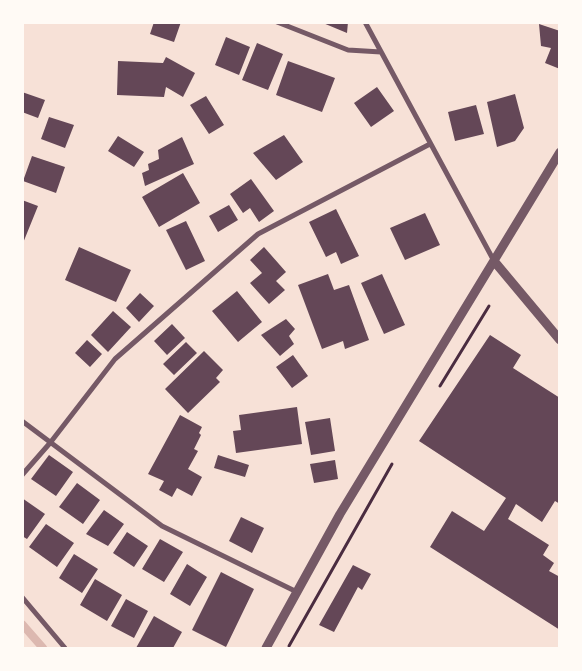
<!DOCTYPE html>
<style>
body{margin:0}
#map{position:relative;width:582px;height:671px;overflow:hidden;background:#f7e1d7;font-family:"Golos Text",sans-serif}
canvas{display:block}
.frame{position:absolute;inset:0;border:24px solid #fffaf5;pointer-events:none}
</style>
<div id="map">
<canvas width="582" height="671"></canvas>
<div class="frame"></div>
</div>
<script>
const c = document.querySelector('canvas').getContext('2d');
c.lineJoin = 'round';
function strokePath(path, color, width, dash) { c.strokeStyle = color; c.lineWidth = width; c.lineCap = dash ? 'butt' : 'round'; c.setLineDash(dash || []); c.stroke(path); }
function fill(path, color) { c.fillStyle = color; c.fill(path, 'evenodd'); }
strokePath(new Path2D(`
 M22,624L43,648`), '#dcb8b0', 8);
fill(new Path2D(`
 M154,22H181L174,42L150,34Z
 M323,22H348L347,33L323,23Z
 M539,24L560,31V69L545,63L551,48L541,46Z
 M226,37L250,47L239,75L215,65Z
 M257,43L283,54L268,90L242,80Z
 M166,57L195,73L183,97L166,87L164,97L117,95L118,61L163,63Z
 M288,61L335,78L322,112L276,95Z
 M377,87L394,111L371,127L354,103Z
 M22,92L45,100L38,118L22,112Z
 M515,94L524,128L515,141L497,147L487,102Z
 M206,96L224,125L209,134L190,105Z
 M476,105L484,134L455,141L448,112Z
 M49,117L74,125L65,148L41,139Z
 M284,135L303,162L276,180L253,153Z
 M118,136L144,152L134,167L108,151Z
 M182,137L194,164L145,186L142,173L149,170L148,164L159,159L158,150Z
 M32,156L65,167L56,193L23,181Z
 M183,173L200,203L159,227L142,197Z
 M251,179L274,211L259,222L250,208L243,213L230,194Z
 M22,200L38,206L23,243H22Z
 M229,205L238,220L218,232L209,216Z
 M336,209L359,256L341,264L336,252L326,257L309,222Z
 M425,213L440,245L405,260L390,228Z
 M186,221L205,261L186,270L166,230Z
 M79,247L131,270L116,302L65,280Z
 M264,247L286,272L276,281L285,290L269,304L250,283L262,273L250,260Z
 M328,274L334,290L349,285L369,340L345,349L343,341L322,349L298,285Z
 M382,274L405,325L384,334L361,283Z
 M237,291L262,322L238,342L212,311Z
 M140,293L154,306L139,322L126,308Z
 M113,311L131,327L108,352L91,335Z
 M286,319L295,329L289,336L294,344L280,356L261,335Z
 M172,324L185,338L167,355L154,341Z
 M490,335L521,355L513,368L560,398V504L555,501L542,522L516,504L508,519L549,545L543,555L554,563L549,571L560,577V630L430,547L452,511L484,531L506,498L419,441Z
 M87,340L102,354L90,367L75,353Z
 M186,342L197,353L174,375L163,364Z
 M204,351L223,370L216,378L220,382L188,413L165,389Z
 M293,355L308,376L292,388L276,367Z
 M297,407L302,444L236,453L233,431L241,430L239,415Z
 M180,415L202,427L199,433L201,435L194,449L198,451L188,469L202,477L192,496L177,488L172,497L159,490L164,481L148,474Z
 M330,418L335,451L311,455L305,422Z
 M49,455L73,472L56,496L31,479Z
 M218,455L249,465L245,477L214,468Z
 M335,460L338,479L314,483L310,464Z
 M77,483L100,500L83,524L59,507Z
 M22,498L45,514L27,539L22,536Z
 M104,510L124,524L108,546L86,534Z
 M241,517L264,528L252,553L229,541Z
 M46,524L74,543L57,567L29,547Z
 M127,532L148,546L134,567L113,553Z
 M160,539L183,552L164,582L142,569Z
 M74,554L98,569L82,593L59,578Z
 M187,564L207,577L190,606L170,594Z
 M353,565L371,574L362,590L358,587L334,632L319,625Z
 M221,572L254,589L226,647L192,630Z
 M95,579L122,595L107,621L80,605Z
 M126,599L148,611L134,638L111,626Z
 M154,616L182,632L173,648H136Z`), '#644757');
strokePath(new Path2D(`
 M440,386L489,306
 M289,646L392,464`), '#4a2c40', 3);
strokePath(new Path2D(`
 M277,22L348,50L381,52
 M365,22L494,261
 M22,421L162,526L297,592
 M22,475L50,443L115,359L258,234L430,144
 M22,597L65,648`), '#755966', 5);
strokePath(new Path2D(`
 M494,261L560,340
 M266,648L340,514L560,152`), '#755966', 9);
</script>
